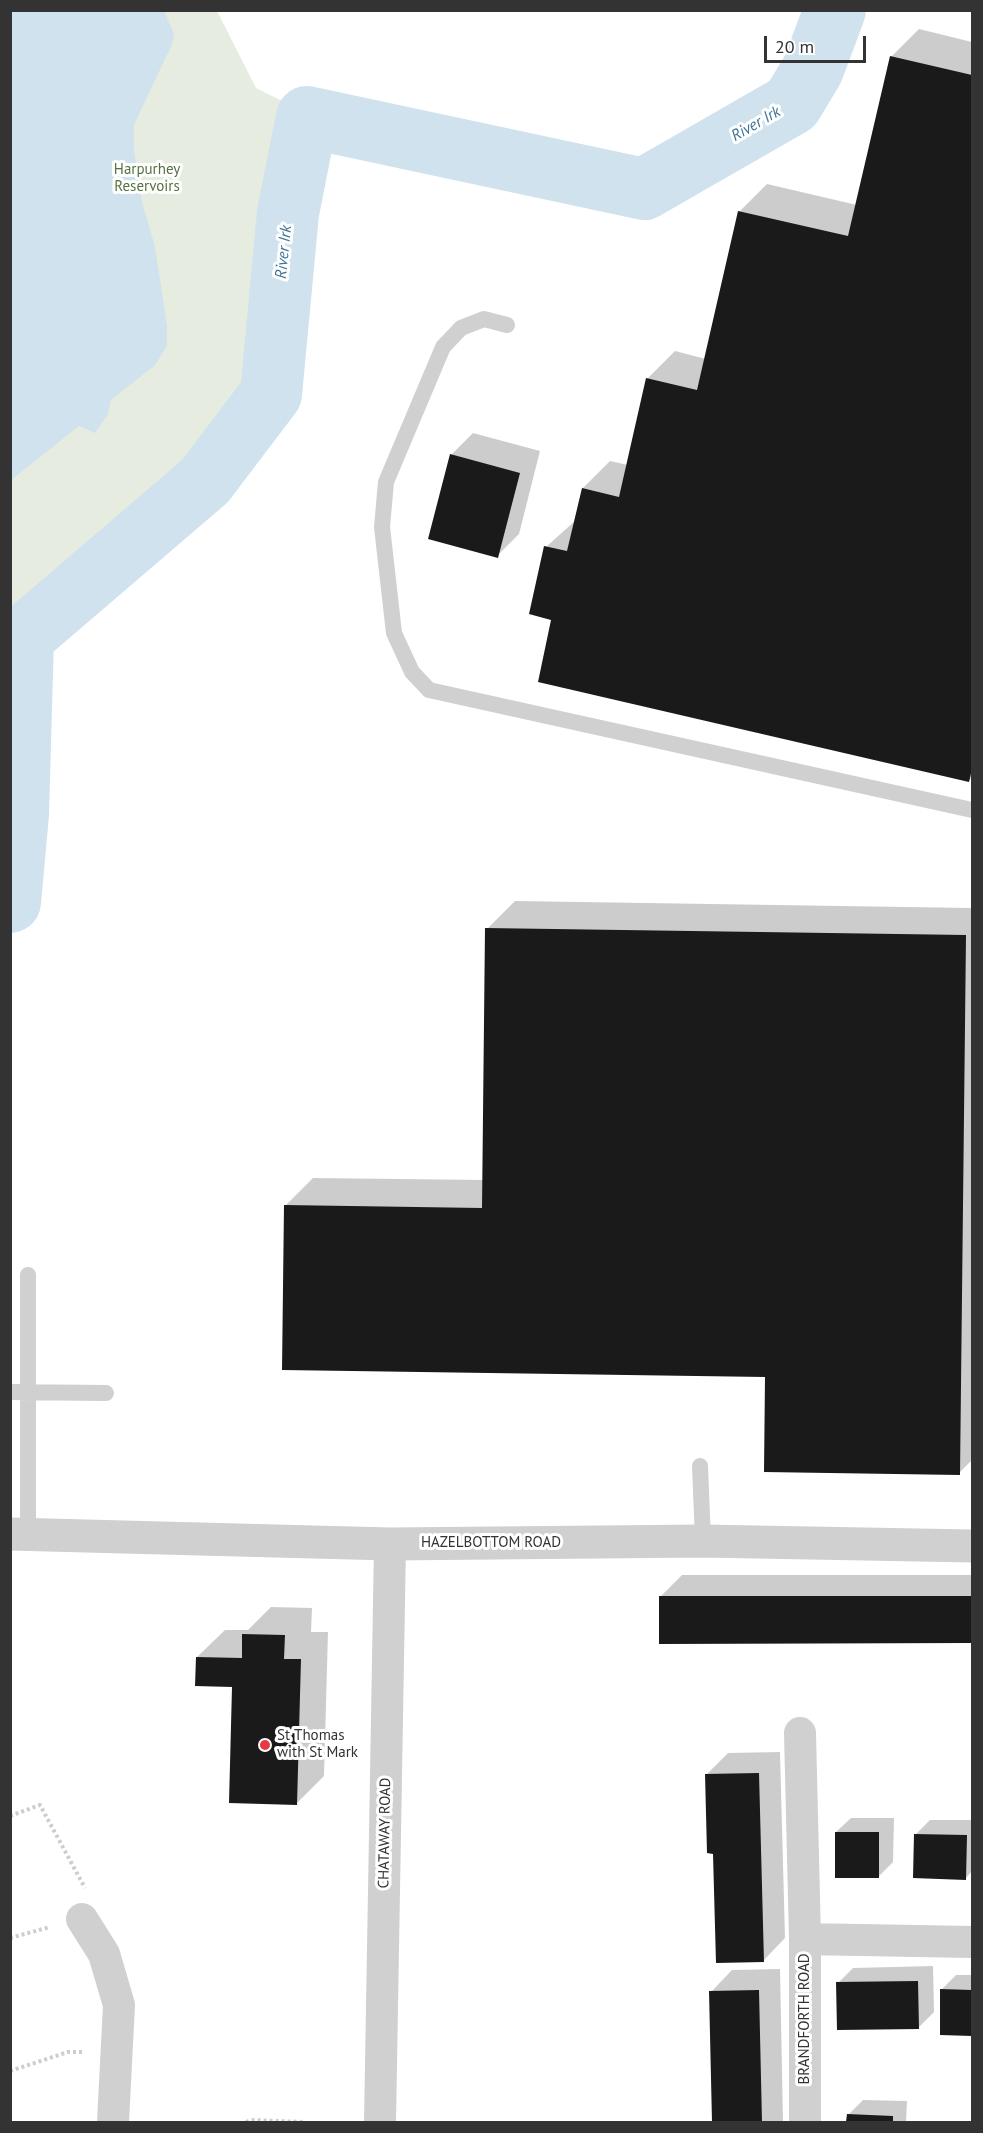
<!DOCTYPE html>
<style>
body{margin:0}
#map{position:relative;width:983px;height:2133px;overflow:hidden;background:#fff;font-family:"PT Sans",sans-serif}
canvas{display:block}
.frame{position:absolute;inset:0;border:12px solid #333;pointer-events:none}
.scale{position:absolute;left:764px;top:36px;width:102px;height:27px;box-sizing:border-box;border:3px solid #333;border-top:0;padding-left:8px;font-size:18px;line-height:21px;white-space:nowrap;color:#333;-webkit-text-stroke:4px #fff;paint-order:stroke}
</style>
<div id="map">
<canvas width="983" height="2133"></canvas>
<div class="frame"></div>
<div class="scale">20 m</div>
</div>
<script>
const c = document.querySelector('canvas').getContext('2d');
c.lineJoin = 'round';
function fill(path, color) { c.fillStyle = color; c.fill(path, 'evenodd'); }
function strokePath(path, color, width, dash) { c.strokeStyle = color; c.lineWidth = width; c.lineCap = dash ? 'butt' : 'round'; c.setLineDash(dash || []); c.stroke(path); }
function label(font, color, halo, rows, align = 'center') {
  c.font = font + ' "PT Sans",sans-serif'; c.lineWidth = 6; c.setLineDash([]); c.textBaseline = 'middle'; c.strokeStyle = halo; c.fillStyle = color; for (const [text, x, y, turn = 0] of rows) {
    c.save(); c.translate(x, y); c.rotate((+turn || 0) * Math.PI / 180); c.textAlign = isNaN(turn) ? turn : align; if (halo) c.strokeText(text, 0, 0); c.fillText(text, 0, 0); c.restore();
  }
}
fill(new Path2D(`
 M11,11H217L256,88L294,107L257,387L200,464L13,630L11,664Z`), '#e6ecdf');
fill(new Path2D(`
 M11,10L164,11L174,34L172,44L134,125V150L142,202L155,247L167,326V346L155,365L111,400L108,414L95,433L79,426L11,480Z`), '#cfe2ee');
fill(new Path2D(`
 M919,29L972,42V777L969,781L553,619L546,547L576,520L583,488L610,461L628,465L647,379L675,351L706,359L740,211L767,184L857,205L891,57Z
 M473,433L540,451L519,534L497,556L451,455Z
 M515,901L972,908V1460L959,1473L767,1376L286,1205L313,1178L484,1180L487,929Z
 M682,1575H972V1642H661V1596Z
 M271,1607L312,1608L311,1632H328L324,1776L297,1803L234,1686L197,1657L225,1630H248Z
 M780,1752L785,1938L764,1960L714,1853L706,1775L728,1753Z
 M851,1818H894L893,1862L879,1876L836,1832Z
 M930,1820H972V1871L966,1878L916,1834Z
 M933,1966L934,2012L919,2027L838,1983L853,1968Z
 M780,1969L783,2122H714L711,1992L732,1970Z
 M956,1975H972V2034H941V1990Z
 M863,2100L907,2101L906,2122H848V2115Z`), '#0003');
strokePath(new Path2D(`
 M10,902L18,814L23,637L205,481L271,394L288,213L307,117L644,189L792,104L813,69L835,10`), '#cfe2ee', 62);
fill(new Path2D(`
 M890,56L972,75V769L969,782L538,682L551,620L529,614L544,546L567,551L582,488L619,497L646,378L697,390L738,211L848,236Z
 M450,454L520,473L498,558L428,539Z
 M485,928L966,935L960,1475L764,1472L765,1377L282,1370L284,1205L482,1208Z
 M659,1596H972V1643L659,1644Z
 M242,1634L285,1635L284,1659H301L297,1805L229,1803L232,1687L195,1686L196,1657L242,1658Z
 M759,1773L764,1962L716,1963L713,1854L707,1853L705,1774Z
 M835,1832H879V1878H835Z
 M914,1834L967,1835L966,1880L913,1878Z
 M918,1981L919,2029L837,2030L836,1982Z
 M940,1989L972,1990V2036L940,2035Z
 M759,1990L762,2122H712L709,1991Z
 M847,2114L893,2116V2122H846Z`), '#1a1a1a');
strokePath(new Path2D(`
 M10,1816L40,1805L85,1888
 M10,1938L50,1927
 M10,2071L68,2052H85
 M246,2122L251,2120L304,2122`), '#cdcdcd', 4, [3, 3]);
strokePath(new Path2D(`
 M507,325L484,319L461,328L443,347L386,482L382,527L394,633L412,672L429,690L972,810
 M28,1275V1535
 M10,1392L106,1393
 M700,1466L703,1541`), '#d0d0d0', 16);
strokePath(new Path2D(`
 M800,1733L805,1939
 M82,1919L104,1954L119,2005L113,2122
 M380,2122L390,1544
 M805,2122V1939L972,1942`), '#d0d0d0', 32);
strokePath(new Path2D(`
 M10,1534L390,1544L703,1541L972,1546`), '#d0d0d0', 33);
for (const [x, y, r, color] of [
 [265,1745,6,"#e63946"]
]) { const dot = new Path2D(); dot.arc(x, y, r, 0, 2 * Math.PI); c.fillStyle = color; c.fill(dot); strokePath(dot, '#fff', 2); }
label('15px', '#56703f', '#fff', [
 ["Harpurhey",147,170],
 ["Reservoirs",147,187]
]);
label('15px', '#333', '#fff', [
 ["HAZELBOTTOM ROAD",491,1543],
 ["CHATAWAY ROAD",385,1833,-89],
 ["BRANDFORTH ROAD",805,2019,-90]
]);
label('15px', '#333', '#fff', [
 ["St Thomas",277,1736],
 ["with St Mark",277,1753]
], 'left');
label('italic 16px', '#3f7597', '#fff', [
 ["River Irk",756,124,-30],
 ["River Irk",284,252,-84]
]);
</script>
